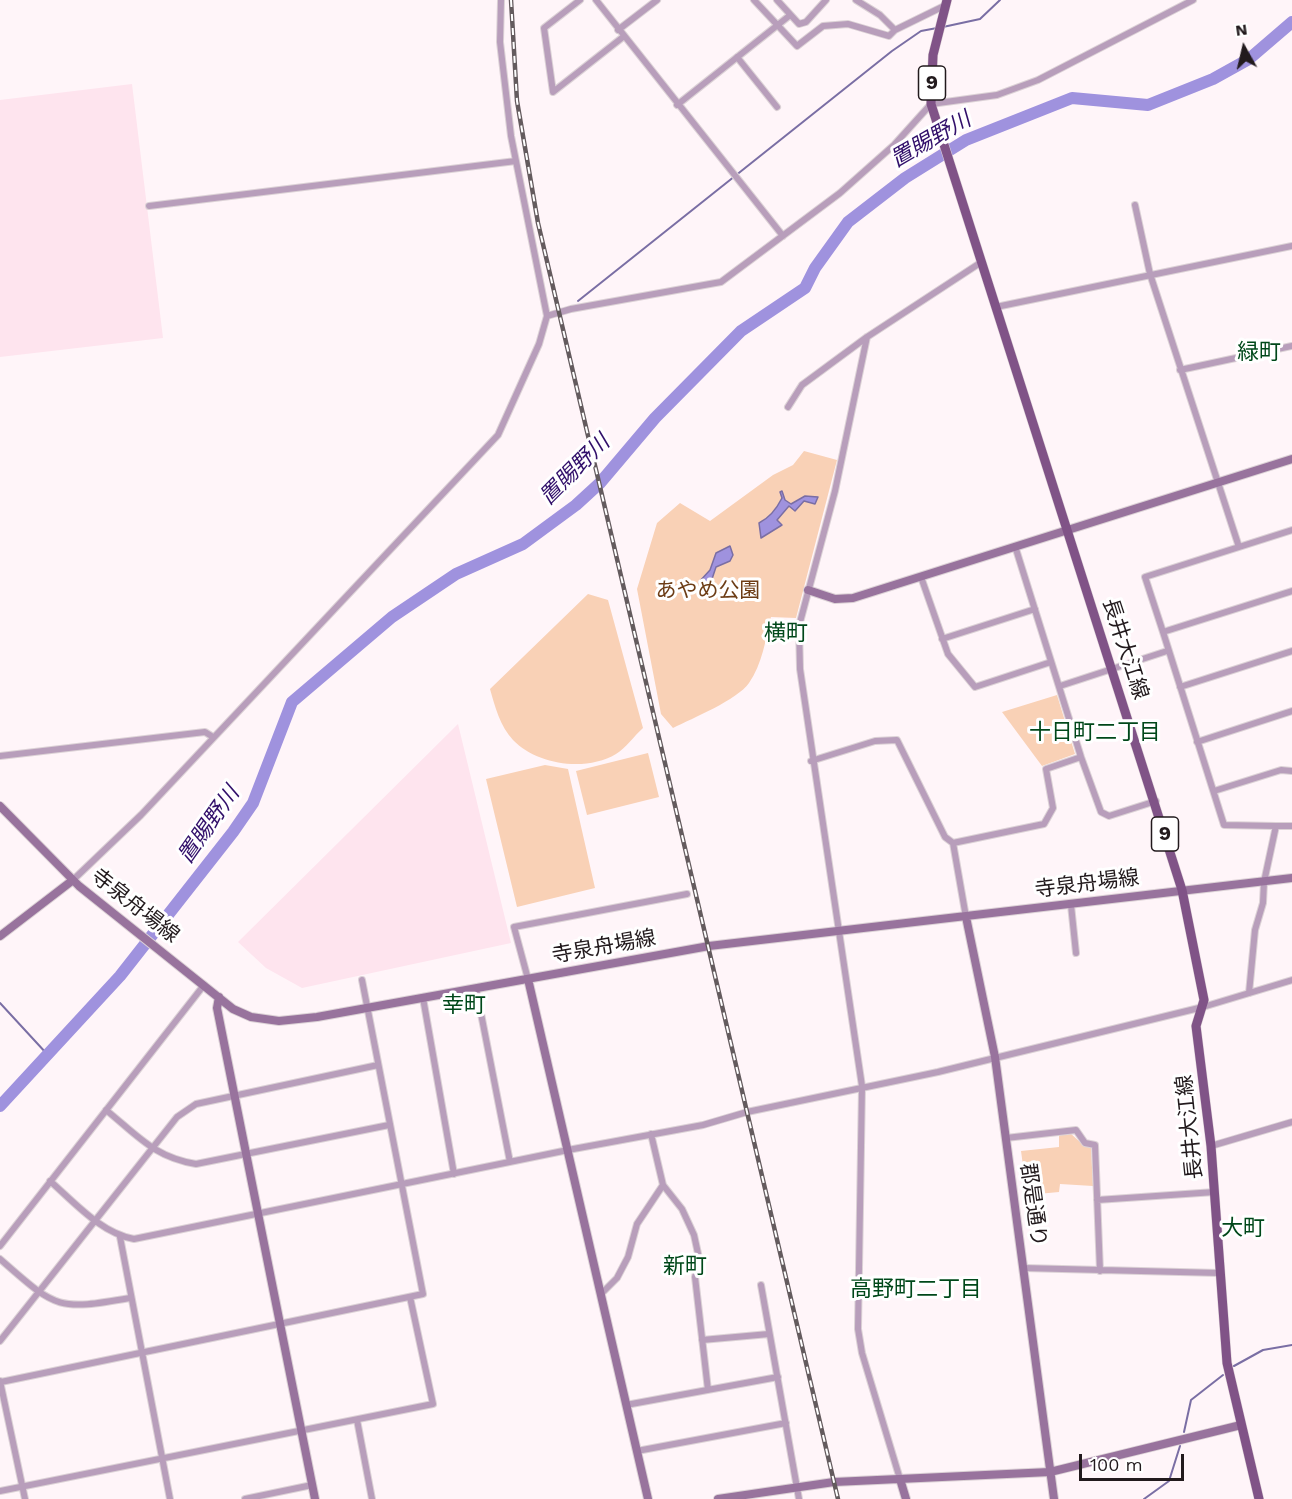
<!DOCTYPE html>
<meta charset="utf-8">
<style>
body{margin:0}
#map{position:relative;width:1292px;height:1499px;overflow:hidden;background:#fff5f9;font-family:"Work Sans",sans-serif}
canvas{display:block}
.north{position:absolute;left:1214px;top:18px;width:60px;height:60px;-webkit-text-stroke:4px #fff;paint-order:stroke;rotate:352deg;font-size:16px;font-weight:700;line-height:24px;text-align:center;color:#221a1d}
.north::after{content:'';display:block;margin:auto;width:21px;height:27px;background:#221a1d;clip-path:polygon(50% 0,100% 100%,50% 72%,0 100%)}
.scale{position:absolute;left:1079px;top:1454px;width:105px;height:27px;box-sizing:border-box;border:3px solid #221a1d;border-top:0;padding-left:8px;font-size:18px;line-height:21px;white-space:nowrap;color:#221a1d;-webkit-text-stroke:4px #fff;paint-order:stroke}
</style>
<div id="map">
<canvas width="1292" height="1499"></canvas>
<div class="north">N</div>
<div class="scale">100 m</div>
</div>
<script>
const c = document.querySelector('canvas').getContext('2d');
c.lineJoin = 'round';
function fill(path, color) { c.fillStyle = color; c.fill(path, 'evenodd'); }
function strokePath(path, color, width, dash) { c.strokeStyle = color; c.lineWidth = width; c.lineCap = dash ? 'butt' : 'round'; c.setLineDash(dash || []); c.stroke(path); }
function label(font, color, halo, rows, align = 'center') {
  c.font = font + ' "Work Sans","Noto Sans JP",sans-serif'; c.lineWidth = 6; c.setLineDash([]); c.textBaseline = 'middle'; c.strokeStyle = halo; c.fillStyle = color; for (const [text, x, y, turn = 0] of rows) {
    c.save(); c.translate(x, y); c.rotate((+turn || 0) * Math.PI / 180); c.textAlign = isNaN(turn) ? turn : align; if (halo) c.strokeText(text, 0, 0); c.fillText(text, 0, 0); c.restore();
  }
}
fill(new Path2D(`
 M132,84L163,338L0,357V100Z
 M458,724L511,943L302,988L266,968L238,942Z`), '#fee4ee');
fill(new Path2D(`
 M804,451L837,460L796,618L771,617C766,638 762,665 749,683C737,700 693,718 673,728L661,714L637,589L657,523L680,503L710,521L773,475L793,465Z
 M588,594L608,600L643,728C634,736 626,748 616,754C586,772 537,765 513,740C500,726 495,707 490,689Z
 M1057,695L1075,754L1042,766L1002,712Z
 M648,753L659,797L587,815L576,771Z
 M545,765L568,769L595,888L517,907L486,779Z
 M1070,1133L1080,1142L1091,1148L1093,1186L1060,1184L1059,1192L1027,1195L1021,1151L1059,1147V1135Z`), '#f9d1b6');
const water = new Path2D(`
 M782,491L785,500L791,504L805,496L818,497L815,504L804,501L795,511L789,506L777,520L782,525L761,538L759,523C769,518 777,508 782,498L780,492Z
 M730,546L733,555L730,561L716,567L708,591H702L699,582L710,570L716,553Z`);
fill(water, '#9f92de');
strokePath(water, '#7a6ea4', 1.5);
strokePath(new Path2D(`
 M943,27L980,19L1000,0
 M578,301L892,51L921,31L937,28
 M0,1003L47,1054
 M1234,1366L1263,1350L1292,1345
 M1184,1432L1191,1400L1223,1375
 M1144,1499L1169,1481L1180,1446`), '#7a6ea4', 2);
strokePath(new Path2D(`
 M0,1106L120,976L233,832L253,803L292,702L392,617L456,574L523,544L576,505L600,483L655,418L741,331L805,288L815,268L848,222L905,178L966,140L1072,98L1148,105L1213,79L1249,59L1292,22`), '#9f92de', 12);
const street = new Path2D(`
 M580,0L544,28L553,92L623,37
 M596,0L783,236
 M754,0L797,46L823,26L848,24L889,36L895,30
 M777,0L799,24L806,22L826,0
 M856,0L880,15L895,30L946,5
 M618,30L657,0
 M737,57L777,107
 M677,105L789,16
 M1135,205L1150,274L1239,547
 M149,206L516,161
 M996,307L1292,246
 M547,316L571,309L721,282L840,193L894,145L931,104L997,95L1038,80L1193,0
 M867,337L835,491L799,626L800,669L862,1086L858,1329L862,1353L900,1479
 M1180,370L1292,346
 M788,407L802,385L867,337L980,263
 M1015,546L1081,757L1101,812L1109,816L1156,801
 M921,577L948,654L975,687L1051,662
 M1163,632L1145,577L1292,530
 M942,639L1035,609
 M1060,686L1167,651
 M1180,687L1292,651
 M1197,742L1292,711
 M0,756L205,732L213,737
 M811,761L875,741L897,740L945,837L953,843L1044,824L1053,808L1046,769L1081,757
 M1214,791L1281,770L1292,771
 M1276,826L1224,825L1163,632L1292,591
 M953,843L966,917
 M73,880L141,815L498,435L539,344L547,316L511,136L500,42L501,0
 M1071,905L1076,953
 M528,979L514,927L687,894
 M476,988L510,1162
 M1249,993L1255,930L1263,903L1264,882L1276,826H1292
 M423,998L454,1174
 M106,1110C138,1136 154,1157 196,1164L389,1125
 M651,1134L663,1185L682,1209L694,1235L699,1258L695,1277L708,1390
 M1006,1138L1076,1130L1085,1143L1095,1145L1100,1271
 M1211,1146L1292,1122
 M50,1181C75,1203 101,1233 134,1239L568,1150L703,1125L747,1112L938,1072L1203,1007L1292,980
 M1097,1200L1215,1192
 M120,1237L170,1499
 M0,1246L204,985
 M0,1259C56,1308 56,1311 130,1298
 M1023,1268L1219,1273
 M761,1285L799,1499
 M601,1294L617,1278L628,1257L637,1224L663,1185
 M702,1340L769,1334
 M0,1341L177,1117L196,1104L378,1065
 M0,1381L25,1499
 M1,1382L423,1294L362,980
 M626,1405L778,1377
 M357,1420L372,1499
 M637,1451L786,1423
 M0,1491L433,1404L410,1297
 M245,1499L312,1485`);
const secondary = new Path2D(`
 M808,590L835,599L853,598L1292,459
 M0,806L79,886L233,1009L251,1017L279,1021L317,1017L709,946L1292,878
 M966,917L995,1057L1054,1499
 M0,936L73,880
 M528,979L648,1499
 M219,997L217,1008L315,1499
 M900,1479L906,1499
 M718,1499L834,1482L1050,1472L1241,1425`);
const primary = new Path2D(`
 M947,0L933,55L931,104L1182,890L1204,1000L1196,1026L1211,1146L1227,1363L1259,1499`);
strokePath(street, '#dcd2d6', 8);
strokePath(secondary, '#dcd2d6', 10);
strokePath(primary, '#dcd2d6', 10);
strokePath(street, '#b89ebb', 6);
strokePath(secondary, '#98739d', 8);
strokePath(primary, '#805387', 9);
const rail = new Path2D(`
 M511,0L517,101L538,223L838,1499`);
strokePath(rail, '#645b5e', 4.5);
strokePath(rail, '#fff', 2, [7]);
for (const [x, y, w] of [
 [932,83,27],
 [1165,834,27]
]) { const box = new Path2D(); box.roundRect(x - w / 2, y - 17, w, 34, 4.5); c.fillStyle = '#fff'; c.fill(box); strokePath(box, '#221a1d', 1.5); }
label('bold 20px', '#221a1d', null, [
 ["9",932,83],
 ["9",1165,834]
]);
label('21px', '#6d3d16', '#fff', [
 ["あやめ公園",708,591]
]);
label('21px', '#221a1d', '#fff', [
 ["長井大江線",1125,649,72],
 ["寺泉舟場線",1087,884,-7],
 ["寺泉舟場線",135,906,38],
 ["寺泉舟場線",604,947,-10],
 ["長井大江線",1190,1127,-96],
 ["郡是通り",1033,1205,82]
]);
label('italic 22px', '#310f6a', '#fff', [
 ["置賜野川",931,140,-30],
 ["置賜野川",575,470,-45],
 ["置賜野川",209,825,-55]
]);
label('22px', '#00481a', '#fff', [
 ["緑町",1259,353],
 ["横町",786,634],
 ["十日町二丁目",1095,733],
 ["幸町",464,1006],
 ["大町",1243,1229],
 ["新町",685,1267],
 ["高野町二丁目",916,1290]
]);
</script>
